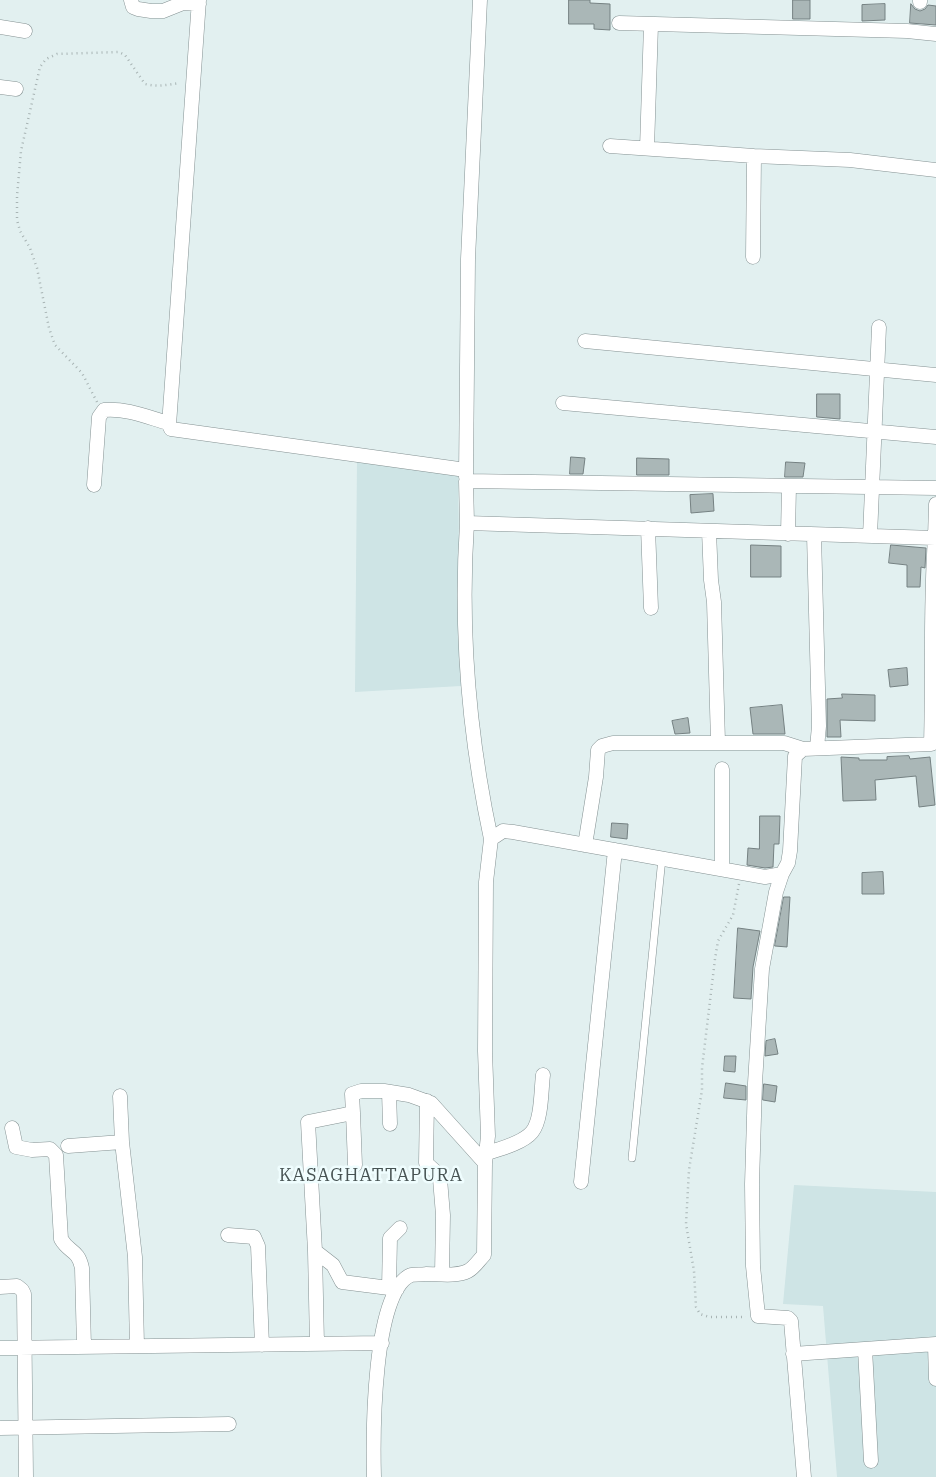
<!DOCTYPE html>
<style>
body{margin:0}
canvas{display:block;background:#e2f0f0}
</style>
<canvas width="936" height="1477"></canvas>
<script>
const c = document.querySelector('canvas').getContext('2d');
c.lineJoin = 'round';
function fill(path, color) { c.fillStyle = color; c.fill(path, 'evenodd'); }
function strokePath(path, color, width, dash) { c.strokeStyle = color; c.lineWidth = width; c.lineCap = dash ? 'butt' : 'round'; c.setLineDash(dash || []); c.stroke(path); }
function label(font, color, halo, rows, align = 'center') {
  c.font = font + ' "IBM Plex Serif",serif'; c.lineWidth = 5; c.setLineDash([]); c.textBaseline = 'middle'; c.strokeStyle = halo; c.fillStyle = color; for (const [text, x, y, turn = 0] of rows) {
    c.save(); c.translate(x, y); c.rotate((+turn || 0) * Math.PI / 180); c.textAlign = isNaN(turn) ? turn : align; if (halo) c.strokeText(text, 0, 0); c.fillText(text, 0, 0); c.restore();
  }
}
fill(new Path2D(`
 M357,458L458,475L461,686L355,692Z
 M794,1185L936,1192V1477H837L823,1306L783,1304Z`), '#cee4e5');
const building = new Path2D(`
 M569,0H590V3L610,4V30L594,29V24H569Z
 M793,0H810V19H793Z
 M885,4V20L862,21V5Z
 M911,4L915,9L920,11L925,9L928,5L936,6V25L910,23Z
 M817,394H840V419L817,417Z
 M571,457L585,458L583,474H570Z
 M637,458L669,459V475H637Z
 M786,462L805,463L803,477H785Z
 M713,494L714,511L691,513L690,495Z
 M751,545L781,546V577H751Z
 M891,545L926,548L925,568L921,567L920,587H907V565L889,563Z
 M907,668L908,685L890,687L888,670Z
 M842,694L875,695V721L840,720L841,737H827V699L842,698Z
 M782,705L785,734H753L750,708Z
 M688,718L690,733L675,734L672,721Z
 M909,756L910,759L930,757L935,805L919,807L916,776L875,780L876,800L843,801L841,757L859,758V760H887V757Z
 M760,816H780L779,844H774L773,867L765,868L747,865L748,848L759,849Z
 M612,823L628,824L627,839L611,837Z
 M883,872L884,894H862V873Z
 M784,897H790L787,947L775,946Z
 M738,928L760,931L753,967L751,999L734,998Z
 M775,1039L778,1054L765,1056L766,1041Z
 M725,1056H736L735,1072L724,1071Z
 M726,1083L746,1086V1100L724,1098Z
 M764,1084L777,1086L775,1102L763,1100Z`);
fill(building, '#aab7b7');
strokePath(building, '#758182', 1);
const lane = new Path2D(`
 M632,1158L662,858`);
const street = new Path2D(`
 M131,0L133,7L138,9L151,11H163L183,3L199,4
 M199,0L169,425L171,429L466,470
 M920,2V0
 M619,23L907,31L936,34
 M0,27L25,31
 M0,87L16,89
 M610,146L754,156L850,160L936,170
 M647,148L651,25
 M753,257L754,156
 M585,341L936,375
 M563,403L936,437
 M466,477L468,259L480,0
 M94,485L99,417L104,410C126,408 147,417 168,423
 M467,523L466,481L936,488
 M648,528L651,608
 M709,531L711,580L714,602L718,742
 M788,534L789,486
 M814,535L819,726L817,748
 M870,536L879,327
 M935,538L936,504
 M491,839C469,736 460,629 467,523L935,538C930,607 933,676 931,744
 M585,845L596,777L598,750L602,746L613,743H784L803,749
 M722,869V769
 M782,874L776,892L762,969L755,1083L752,1184L753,1266L758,1316L788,1318L791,1321L804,1477
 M389,1092L390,1124
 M120,1096L122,1142
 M427,1101L426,1163L437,1173L440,1179L443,1215L442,1274
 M353,1113L355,1165
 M12,1128L16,1147L32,1150L50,1149L56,1155L61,1239C69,1253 78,1249 82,1268L84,1347
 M68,1146L122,1142L135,1257L137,1346
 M487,1153C500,1149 523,1143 532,1132C542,1120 541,1090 543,1075
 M581,1182L615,850
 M228,1235L254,1237L258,1246L262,1345
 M315,1251L333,1265L342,1282L397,1289
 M0,1287L17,1286L22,1290L24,1294L26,1477
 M389,1288L390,1238L400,1228
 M317,1344L315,1251L308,1122L353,1113L352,1094L361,1091H384L409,1095L431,1103L485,1163
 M935,1345L936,1379
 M0,1348L382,1343
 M865,1349L871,1461
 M793,1354L936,1344
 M0,1428L229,1424
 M374,1477C373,1439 372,1291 411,1275C415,1274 421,1275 426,1274C438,1274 456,1277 468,1271C474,1268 479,1260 484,1255L485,1163L488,1136L485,1051L486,882L491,839L503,831L513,832L765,877L782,874L788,863L790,851L795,756L803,749L931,744L936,742`);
strokePath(lane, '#849192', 8);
strokePath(street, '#849192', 15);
strokePath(new Path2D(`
 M97,402L82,373L55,345L49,328L37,268L30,248L20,231L17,220V196L21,151L40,67L46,59L57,54L119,52L125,55L145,84C157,87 167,85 180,83
 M739,884L733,915L718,941L715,959L702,1068V1090L689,1170L686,1224L694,1271L696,1307L700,1314L709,1317H746`), '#a8b4b4', 2.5, [1, 4]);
strokePath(lane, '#fff', 7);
strokePath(street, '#fff', 14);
c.letterSpacing = '1px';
label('18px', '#475353', '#effdfe', [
 ["KASAGHATTAPURA",371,1176]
]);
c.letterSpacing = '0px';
</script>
